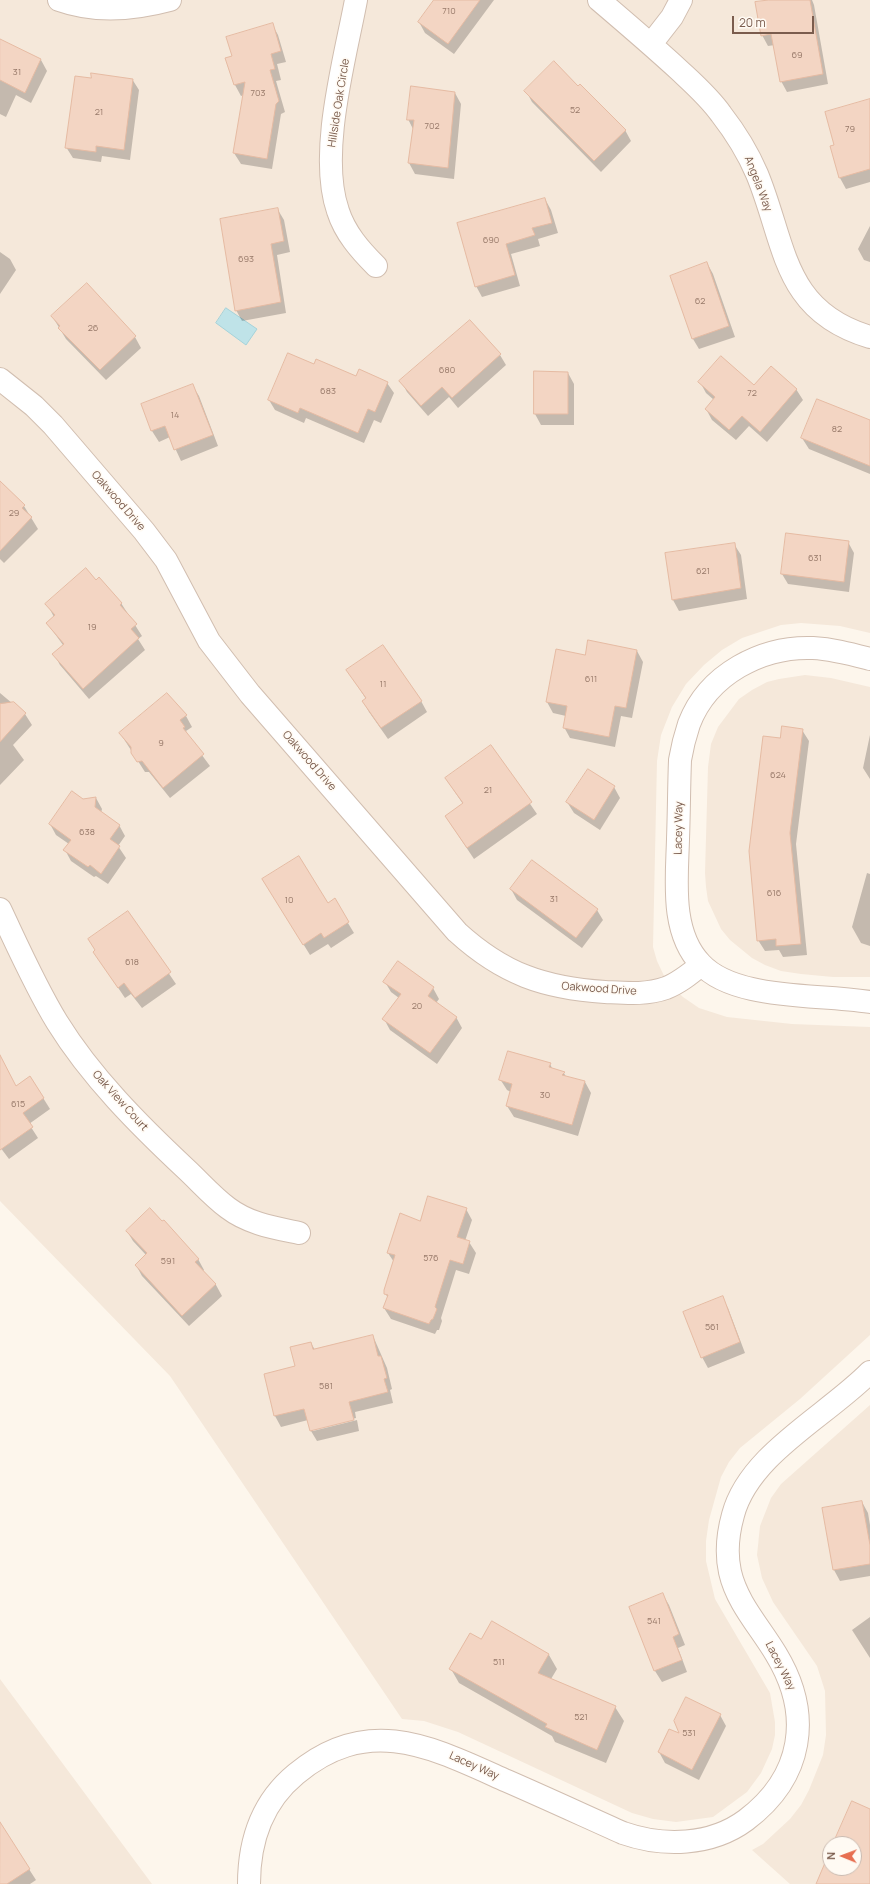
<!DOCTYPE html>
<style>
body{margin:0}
#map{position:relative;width:870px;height:1884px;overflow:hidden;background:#fdf6ec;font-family:Manrope,sans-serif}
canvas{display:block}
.north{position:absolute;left:822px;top:1836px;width:40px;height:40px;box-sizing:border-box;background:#fffaf3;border:1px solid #cabbb1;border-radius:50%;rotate:271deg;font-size:11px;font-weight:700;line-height:16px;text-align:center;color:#7a5c4d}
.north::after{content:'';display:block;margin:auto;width:14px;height:18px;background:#e76f51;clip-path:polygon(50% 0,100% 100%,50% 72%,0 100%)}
.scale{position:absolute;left:732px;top:16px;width:82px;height:18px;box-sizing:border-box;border:2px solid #7a5c4d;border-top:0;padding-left:5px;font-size:12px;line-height:14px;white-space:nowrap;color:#7a5c4d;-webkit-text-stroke:3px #fffaf3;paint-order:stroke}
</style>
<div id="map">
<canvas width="870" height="1884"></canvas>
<div class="north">N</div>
<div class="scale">20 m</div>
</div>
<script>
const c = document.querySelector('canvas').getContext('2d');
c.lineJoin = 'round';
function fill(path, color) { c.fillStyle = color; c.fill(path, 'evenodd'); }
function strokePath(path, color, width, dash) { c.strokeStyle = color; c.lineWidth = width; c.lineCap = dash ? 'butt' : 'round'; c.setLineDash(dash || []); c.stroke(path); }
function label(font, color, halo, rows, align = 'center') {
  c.font = font + ' Manrope,sans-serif'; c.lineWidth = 3; c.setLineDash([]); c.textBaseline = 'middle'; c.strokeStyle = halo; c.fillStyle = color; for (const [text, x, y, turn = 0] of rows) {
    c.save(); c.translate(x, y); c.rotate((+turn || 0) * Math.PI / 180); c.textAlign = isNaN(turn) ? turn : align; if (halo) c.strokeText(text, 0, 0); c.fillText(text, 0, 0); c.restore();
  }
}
fill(new Path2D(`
 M0,0H870V633L840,626L801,623L781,625L742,638L722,650L704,665L686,684L672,707L661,735L657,761L653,947L657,961L667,982L683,997L699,1008L727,1017L792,1024L870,1027V1335L800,1399L740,1448L729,1462L721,1477L709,1520L706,1541V1561L715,1599L770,1693L775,1722V1735L772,1749L761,1773L747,1792L713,1817L676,1822L653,1819L632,1813L458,1732L424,1721L402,1719L170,1376L0,1201Z
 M805,675L831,678L870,687V977H833L801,974L781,971L765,965L752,958L730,940L721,929L708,901L706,887L705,873L708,767L711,744L718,727L739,699L752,690L767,682L779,679Z
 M870,1405V1884H790L752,1850L763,1844L790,1819L801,1805L809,1790L823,1755L826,1735L825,1691L817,1666L773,1602L762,1578L757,1555L760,1526L771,1498L781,1484ZM830,1844H854V1868H830Z
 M0,1679L152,1884H0Z`), '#f5e8da');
const water = new Path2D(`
 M226,308L257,329L246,345L216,323Z`);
fill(water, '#bfe3e8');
strokePath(water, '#a5d3da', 1);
fill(new Path2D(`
 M435,0H494L454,54L425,33L419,22Z
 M775,0H812L814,5L828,84L787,92L781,81L775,45L768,46L762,35Z
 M272,24L278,35L286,62L277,64L281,80L276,81L285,112L281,114L272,169L241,164L234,153L244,95L241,96L235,85L227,59L234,57Z
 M0,48L41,60L47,71L31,103L16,95L6,117L0,114Z
 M132,79L139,90L130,160L102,156L101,162L73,158L66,147Z
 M526,91L625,130L631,141L601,172L532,102Z
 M455,93L461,104L454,179L415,174L409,163L413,129L408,119Z
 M870,100V182L846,189L840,178L831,147L836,146Z
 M545,199L551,210L558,233L538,239L540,246L511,254L520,286L482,297L476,286L459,224Z
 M278,210L284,220L290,252L277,255L286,313L242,321L236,310Z
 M870,226V262L864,260L858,249Z
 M0,252L10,259L16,270L0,294Z
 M707,263L713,274L735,337L699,349L693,339Z
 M52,316L135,337L141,348L106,380L66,339Z
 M500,355L506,365L458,408L449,397L428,416L407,392L401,381Z
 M315,365L356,378L387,383L394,393L381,423L374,420L364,443L306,418L304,423L275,410L269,400Z
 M535,372L568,373L574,384V425H541L535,414Z
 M700,382L796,389L803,400L767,442L749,426L736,440L712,420L706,409L714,400L706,393Z
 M192,385L199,396L218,446L181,461L170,437L159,442L152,431L142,405Z
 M870,422V474L809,449L802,438Z
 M0,481L24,506L38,529L4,563L0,559Z
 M848,542L854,553L849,592L788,584L782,574Z
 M734,544L741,555L747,599L679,611L673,600L666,554Z
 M96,581L121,603L142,636L138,639L145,650L89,699L60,665L54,654L63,645L47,623L54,617L47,604Z
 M557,650L586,656L637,651L643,662L632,718L621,716L615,747L570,738L564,727L566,716L553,713L547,702Z
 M348,671L421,701L427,712L388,739L369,712L363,701L366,699Z
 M0,693L25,714L32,725L13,745L24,760L0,785Z
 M167,694L186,716L192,727L186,731L190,739L210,766L170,798L149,772H145L120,733Z
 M802,730L809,741L796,844L807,955L783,957L779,950L765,951L758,940L781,739Z
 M870,735V779L863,768Z
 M491,747L537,814L474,859L446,817L463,804L446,779Z
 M614,787L620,798L600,830L574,813L567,802Z
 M96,798L102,809L101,813L119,825L125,836L118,846L126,858L108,884L96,876L94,877L71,861L65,850L69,844L56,835L50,824L83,800Z
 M867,873L870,874V946L861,943L852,927Z
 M511,889L597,910L603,920L582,948L517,900Z
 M270,890L328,904L334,900L354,933L331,948L328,944L310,955Z
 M127,912L176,984L142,1008L131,994L125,998L94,952Z
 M385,982L433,988L439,999L436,1003L456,1017L462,1028L437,1064L390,1030L384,1019L399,998L391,992Z
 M550,1064L553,1070L564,1073L566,1077L585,1082L591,1093L578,1136L514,1117L507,1106L511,1092L507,1090L500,1079Z
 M0,1065L16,1087L30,1077L50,1109L29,1124L38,1138L9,1159L0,1147Z
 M466,1209L472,1220L465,1241L469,1242L476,1253L469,1274L456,1270L441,1318L442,1321L439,1330H437L435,1334L391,1319L384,1308L388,1298L385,1293L394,1262L388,1253L421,1222Z
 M127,1231L198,1259L204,1270L203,1271L216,1285L222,1296L189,1326L142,1276L136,1265L146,1255L133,1241Z
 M722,1298L728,1308L745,1353L708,1368L702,1357Z
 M373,1336L387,1368L392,1389L390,1390L393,1403L355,1412L356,1418L313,1429V1431L357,1420L359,1431L317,1441L311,1431L308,1420L281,1427L275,1416L265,1375L296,1367L311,1343L315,1350Z
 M862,1502L868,1513L870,1525V1576L840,1581L834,1570L823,1509Z
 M663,1595L669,1605L685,1645L678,1648L687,1672L662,1682L655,1671L630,1607Z
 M870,1617V1658L852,1630Z
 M492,1623L549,1655L557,1669L551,1679L615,1707L624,1721L606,1763L555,1742L552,1736L459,1683L451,1669L482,1640Z
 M720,1715L726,1726L699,1780L665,1763L659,1752L680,1735Z
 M0,1824L36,1880L30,1884H0Z`), '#0003');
const building = new Path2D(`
 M434,0H480L448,44L418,22Z
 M769,0H810L823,74L780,82L771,34L761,36L755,2Z
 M273,23L281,51L271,54L275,69L270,70L279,101L276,104L267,159L233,153L245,82L234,85L225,58L232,56L226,37Z
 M0,39L41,59L25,93L0,80Z
 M554,61L578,86L580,84L626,130L594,161L524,91Z
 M91,73L133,79L124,150L96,146V152L65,148L75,76L91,78Z
 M411,86L455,92L448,168L408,163L414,120H407Z
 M870,99V169L839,178L830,146L834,145L825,112Z
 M545,198L552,223L532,228L535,235L506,244L515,275L475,287L457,223Z
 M278,208L284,241L271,244L281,302L235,311L220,219Z
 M707,262L729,326L692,339L670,276Z
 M87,283L136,336L100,370L58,328L60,326L51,316Z
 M470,320L501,354L452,398L442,387L421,406L399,381Z
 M288,353L314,364L316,359L356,376L359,369L388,382L375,412L368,409L358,433L300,408L298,413L268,400Z
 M721,356L754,385L771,366L797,389L760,432L742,416L729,430L705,409L715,397L698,382Z
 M534,371L568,372V414H534Z
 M193,384L213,435L174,450L165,426L151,431L141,404Z
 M817,399L870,420V466L801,438Z
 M0,481L25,505L22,508L32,517L0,551Z
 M786,533L849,541L844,582L781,574Z
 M735,543L741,588L672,600L665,553Z
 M86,568L96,580L99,577L122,603L120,605L137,624L131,629L139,638L83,689L52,654L64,644L46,623L55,615L45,604Z
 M588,640L637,650L626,708L615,706L609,737L563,728L567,706L546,702L556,649L585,655Z
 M383,645L422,701L381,728L362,701L366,698L346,670Z
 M167,693L187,715L180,720L185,727L183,728L204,754L163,788L142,761L137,762L131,753V747L119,733Z
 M14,702L26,713L0,742V704Z
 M782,726L803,729L790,833L801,944L776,946V939L757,941L749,851L763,736L780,738Z
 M491,745L532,802L467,848L445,816L463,803L445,778Z
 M588,769L615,786L594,820L566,802Z
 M72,791L83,799L96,797L95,807L120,825L110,839L120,846L101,874L90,865L88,867L63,850L71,840L49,824Z
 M299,856L328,903L335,898L349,922L324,938L321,933L303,945L262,879Z
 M532,860L598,909L576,938L510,889Z
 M128,911L171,972L135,998L124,983L118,988L93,952L95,950L88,939Z
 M398,961L434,987L428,996L457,1017L430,1053L382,1019L401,994L383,982Z
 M508,1051L551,1063L549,1067L565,1072L562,1075L585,1081L572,1125L506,1106L512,1084L499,1080Z
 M0,1055L16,1086L30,1076L44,1098L23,1113L33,1127L0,1150Z
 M428,1196L467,1208L457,1237L470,1241L463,1264L450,1260L435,1307L437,1309L433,1319L431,1320L429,1324L383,1308L388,1295L384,1294V1290L395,1255L387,1253L400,1213L420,1221Z
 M150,1208L162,1221L164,1220L199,1259L195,1262L216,1284L182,1316L135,1265L147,1253L126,1231Z
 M723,1296L740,1342L701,1358L683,1312Z
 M373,1335L378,1356H381L387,1378L384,1379L388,1392L349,1402L354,1420L310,1431L304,1409L274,1416L264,1374L295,1366L290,1347L311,1342L313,1349Z
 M862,1501L870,1545V1564L833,1570L822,1508Z
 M663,1593L679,1634L673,1637L682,1660L654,1671L629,1607Z
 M492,1621L549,1654L538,1673L616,1706L597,1750L545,1727L547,1724L449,1669L470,1633L481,1639Z
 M686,1697L721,1714L692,1770L658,1752L669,1729L679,1733L674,1721Z
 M852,1801L870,1809V1884H816L830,1851V1868H854V1844H833Z
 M0,1822L30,1869L7,1884H0Z`);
fill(building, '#f3d5c3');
strokePath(building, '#e6bba3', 1);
const minor = new Path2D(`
 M59,0C95,13 133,10 170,0
 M356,0C345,59 318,154 338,211C345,233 360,250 376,266
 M599,0C626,23 653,46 679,70C694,84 709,97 721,114C735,132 748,153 757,174C786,244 782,311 870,337
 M651,44L672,17L681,0
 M0,379L34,406L53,425L144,531L166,560L209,641L250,694L457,932C503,974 544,988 605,992C626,993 646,995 666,988C679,983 690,974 701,965
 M870,659C851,654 833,649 813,648C762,646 708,674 689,724C685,736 682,748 680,760C679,786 679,812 678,839C677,879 670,932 701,964C714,978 734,985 752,989C791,998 831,996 870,1002
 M0,909C18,947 35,986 57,1022C91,1077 139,1125 186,1169C200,1182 213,1197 228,1208C249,1224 275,1228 299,1233
 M249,1884C249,1841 262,1802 296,1774C369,1713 433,1748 507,1781C546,1798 585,1816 623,1833C663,1847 711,1846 746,1820C803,1777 813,1715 776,1654C760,1627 737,1603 730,1572C726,1554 728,1533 733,1515C749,1454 827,1416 870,1372`);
strokePath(minor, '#d1beb0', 24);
strokePath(minor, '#fff', 22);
label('9px', '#987a6a', null, [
 ["710",449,11],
 ["69",797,55],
 ["31",17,72],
 ["703",258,93],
 ["52",575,110],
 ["21",99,112],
 ["702",432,126],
 ["79",850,129],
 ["690",491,240],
 ["693",246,259],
 ["62",700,301],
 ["26",93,328],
 ["680",447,370],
 ["683",328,391],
 ["72",752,393],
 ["14",175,415],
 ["82",837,429],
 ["29",14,513],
 ["631",815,558],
 ["621",703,571],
 ["19",92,627],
 ["611",591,679],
 ["11",383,684],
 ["9",161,743],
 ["624",778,775],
 ["21",488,790],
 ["638",87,832],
 ["616",774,893],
 ["31",554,899],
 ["10",289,900],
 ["618",132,962],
 ["20",417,1006],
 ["30",545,1095],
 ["615",18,1104],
 ["576",431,1258],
 ["591",168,1261],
 ["561",712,1327],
 ["581",326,1386],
 ["541",654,1621],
 ["511",499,1662],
 ["521",581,1717],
 ["531",689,1733]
]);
label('11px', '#7a5c4d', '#fffaf3', [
 ["Hillside Oak Circle",339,103,-81],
 ["Angela Way",758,184,69],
 ["Oakwood Drive",118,501,49],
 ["Oakwood Drive",309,761,49],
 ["Lacey Way",679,828,-89],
 ["Oakwood Drive",599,989,4],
 ["Oak View Court",120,1101,48],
 ["Lacey Way",780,1666,63],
 ["Lacey Way",474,1766,24]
]);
</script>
